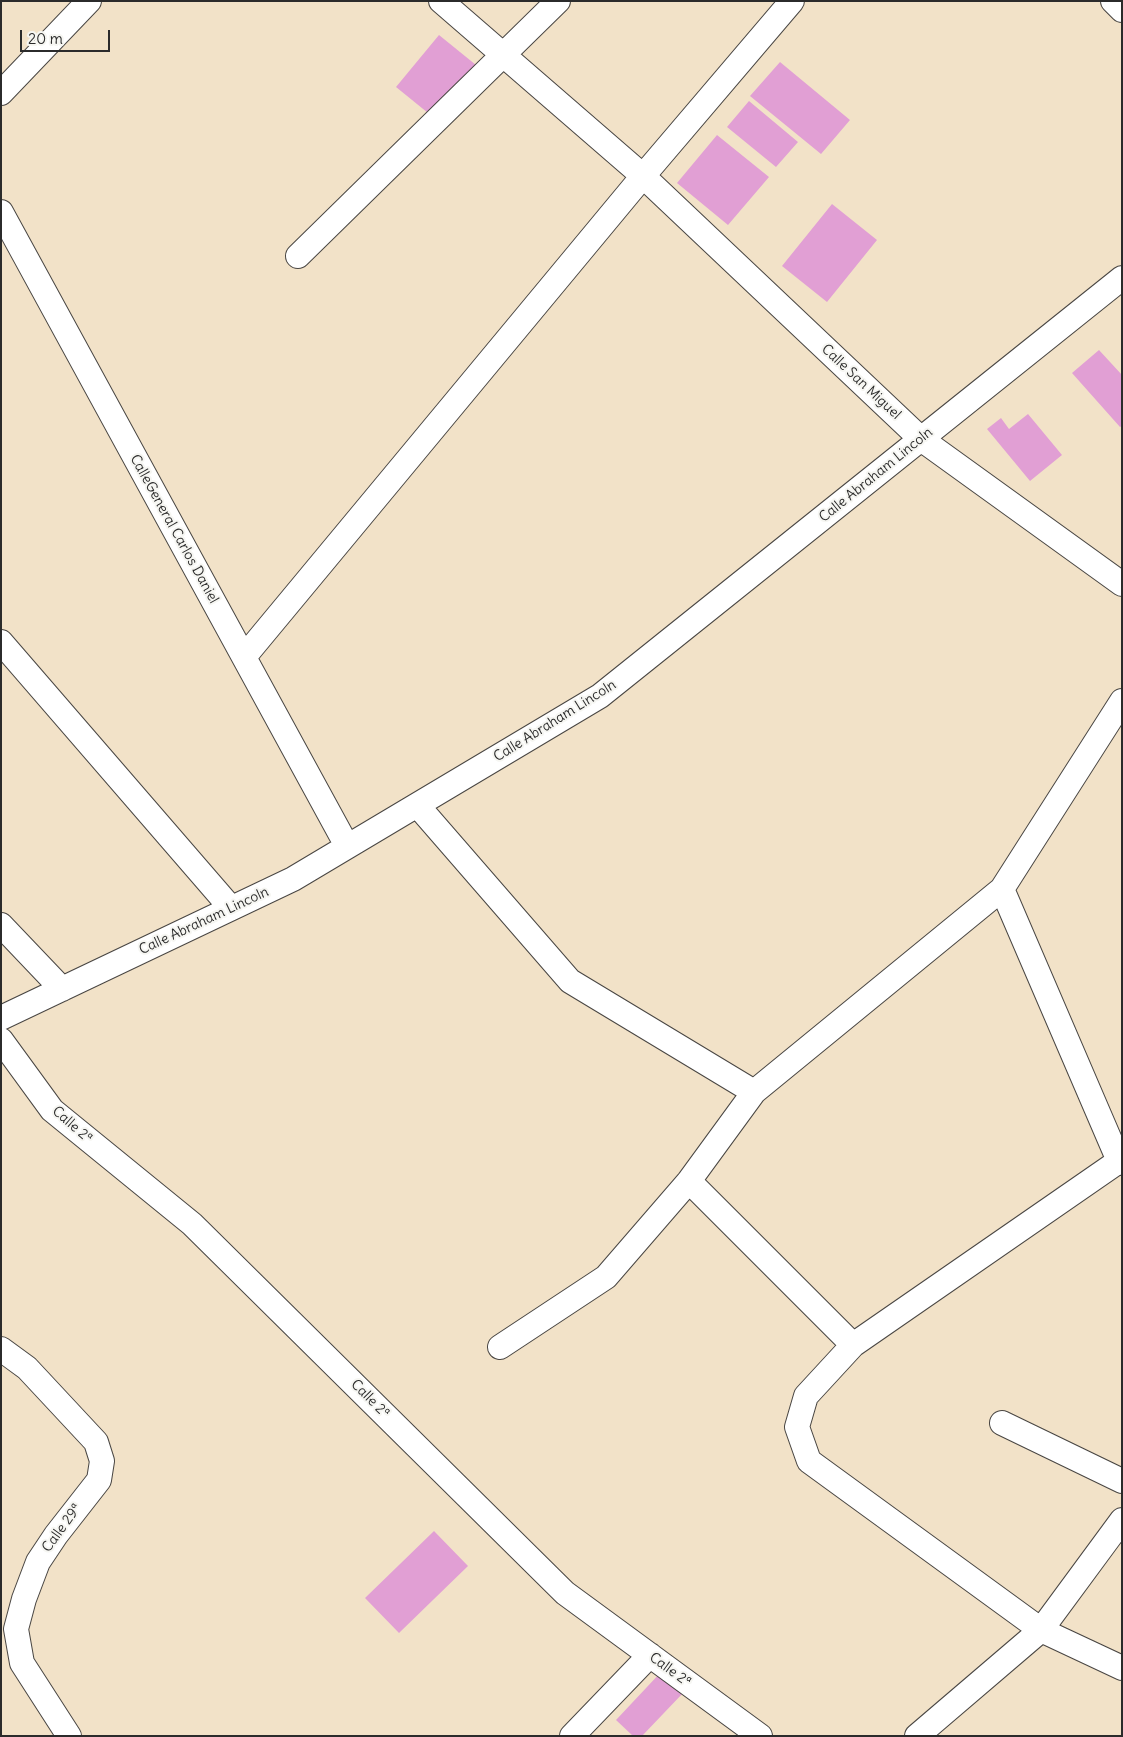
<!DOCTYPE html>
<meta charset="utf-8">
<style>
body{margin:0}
#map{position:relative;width:1123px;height:1737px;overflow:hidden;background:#f2e2c8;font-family:Delius,sans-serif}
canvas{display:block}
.frame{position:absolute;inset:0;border:2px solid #2b2b2b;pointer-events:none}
.scale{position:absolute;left:20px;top:30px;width:90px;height:22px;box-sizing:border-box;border:2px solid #2b2b2b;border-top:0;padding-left:6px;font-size:15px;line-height:18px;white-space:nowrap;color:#2b2b2b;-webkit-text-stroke:4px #f6f6f2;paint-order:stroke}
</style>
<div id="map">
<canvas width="1123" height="1737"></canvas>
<div class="frame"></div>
<div class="scale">20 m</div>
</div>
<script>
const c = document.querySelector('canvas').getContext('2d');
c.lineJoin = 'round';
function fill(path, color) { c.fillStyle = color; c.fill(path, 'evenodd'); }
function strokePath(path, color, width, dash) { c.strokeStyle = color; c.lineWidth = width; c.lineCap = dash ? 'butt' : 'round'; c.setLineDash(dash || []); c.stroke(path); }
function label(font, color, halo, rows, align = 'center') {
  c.font = font + ' Delius,sans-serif'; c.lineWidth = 4; c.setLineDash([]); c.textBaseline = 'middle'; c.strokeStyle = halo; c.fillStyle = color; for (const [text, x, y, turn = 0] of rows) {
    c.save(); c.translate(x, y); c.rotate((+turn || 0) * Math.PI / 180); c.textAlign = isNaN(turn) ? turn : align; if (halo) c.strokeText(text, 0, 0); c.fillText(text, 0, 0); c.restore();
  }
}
fill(new Path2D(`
 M439,35L476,65L433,117L396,87Z
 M780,62L850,120L821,154L750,96Z
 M749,101L798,142L776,167L727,127Z
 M717,135L769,177L728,225L677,183Z
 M832,204L877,240L827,302L782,266Z
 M1099,350L1122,375V426L1120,427L1072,373Z
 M1028,414L1062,455L1030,481L987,429L1001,418L1009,429Z
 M434,1531L468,1566L399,1633L365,1598Z
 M662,1671L684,1692L642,1736H633L616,1720Z`), '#e19fd4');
const minor = new Path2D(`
 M441,1L643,176L921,439L1122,584
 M1113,1L1122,10
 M1,93L89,1
 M1,212L347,846
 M298,256L558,1
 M1,642L231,908
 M244,657L643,176L792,1
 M418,806L570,981L754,1092
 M1002,889L1119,1161L1122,1163
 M1,925L62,989
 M1,1018L293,879L600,696L1122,278
 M1,1040L52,1110L192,1224L565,1593L760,1736
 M1119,1161L853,1345L806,1396L797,1427L809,1461L1041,1630L1122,1668
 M689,1181L853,1345
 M500,1347L606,1277L689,1181L754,1092L1002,889L1122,701
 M1,1349L27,1368L96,1442L102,1461L99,1480L56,1535L38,1562L24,1599L16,1629L22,1663L69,1736
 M1002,1423L1122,1481
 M572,1736L650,1655
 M917,1736L1041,1630L1122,1520`);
strokePath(minor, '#494643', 26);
strokePath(minor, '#fff', 24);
label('14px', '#2b2b2b', '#f6f6f2', [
 ["Calle San Miguel",861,382,43],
 ["Calle Abraham Lincoln",876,475,-39],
 ["CalleGeneral Carlos Daniel",174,529,61],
 ["Calle Abraham Lincoln",555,721,-32],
 ["Calle Abraham Lincoln",204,921,-25],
 ["Calle 2ª",72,1125,41],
 ["Calle 2ª",370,1399,45],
 ["Calle 29ª",62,1528,-54],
 ["Calle 2ª",670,1670,36]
]);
</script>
